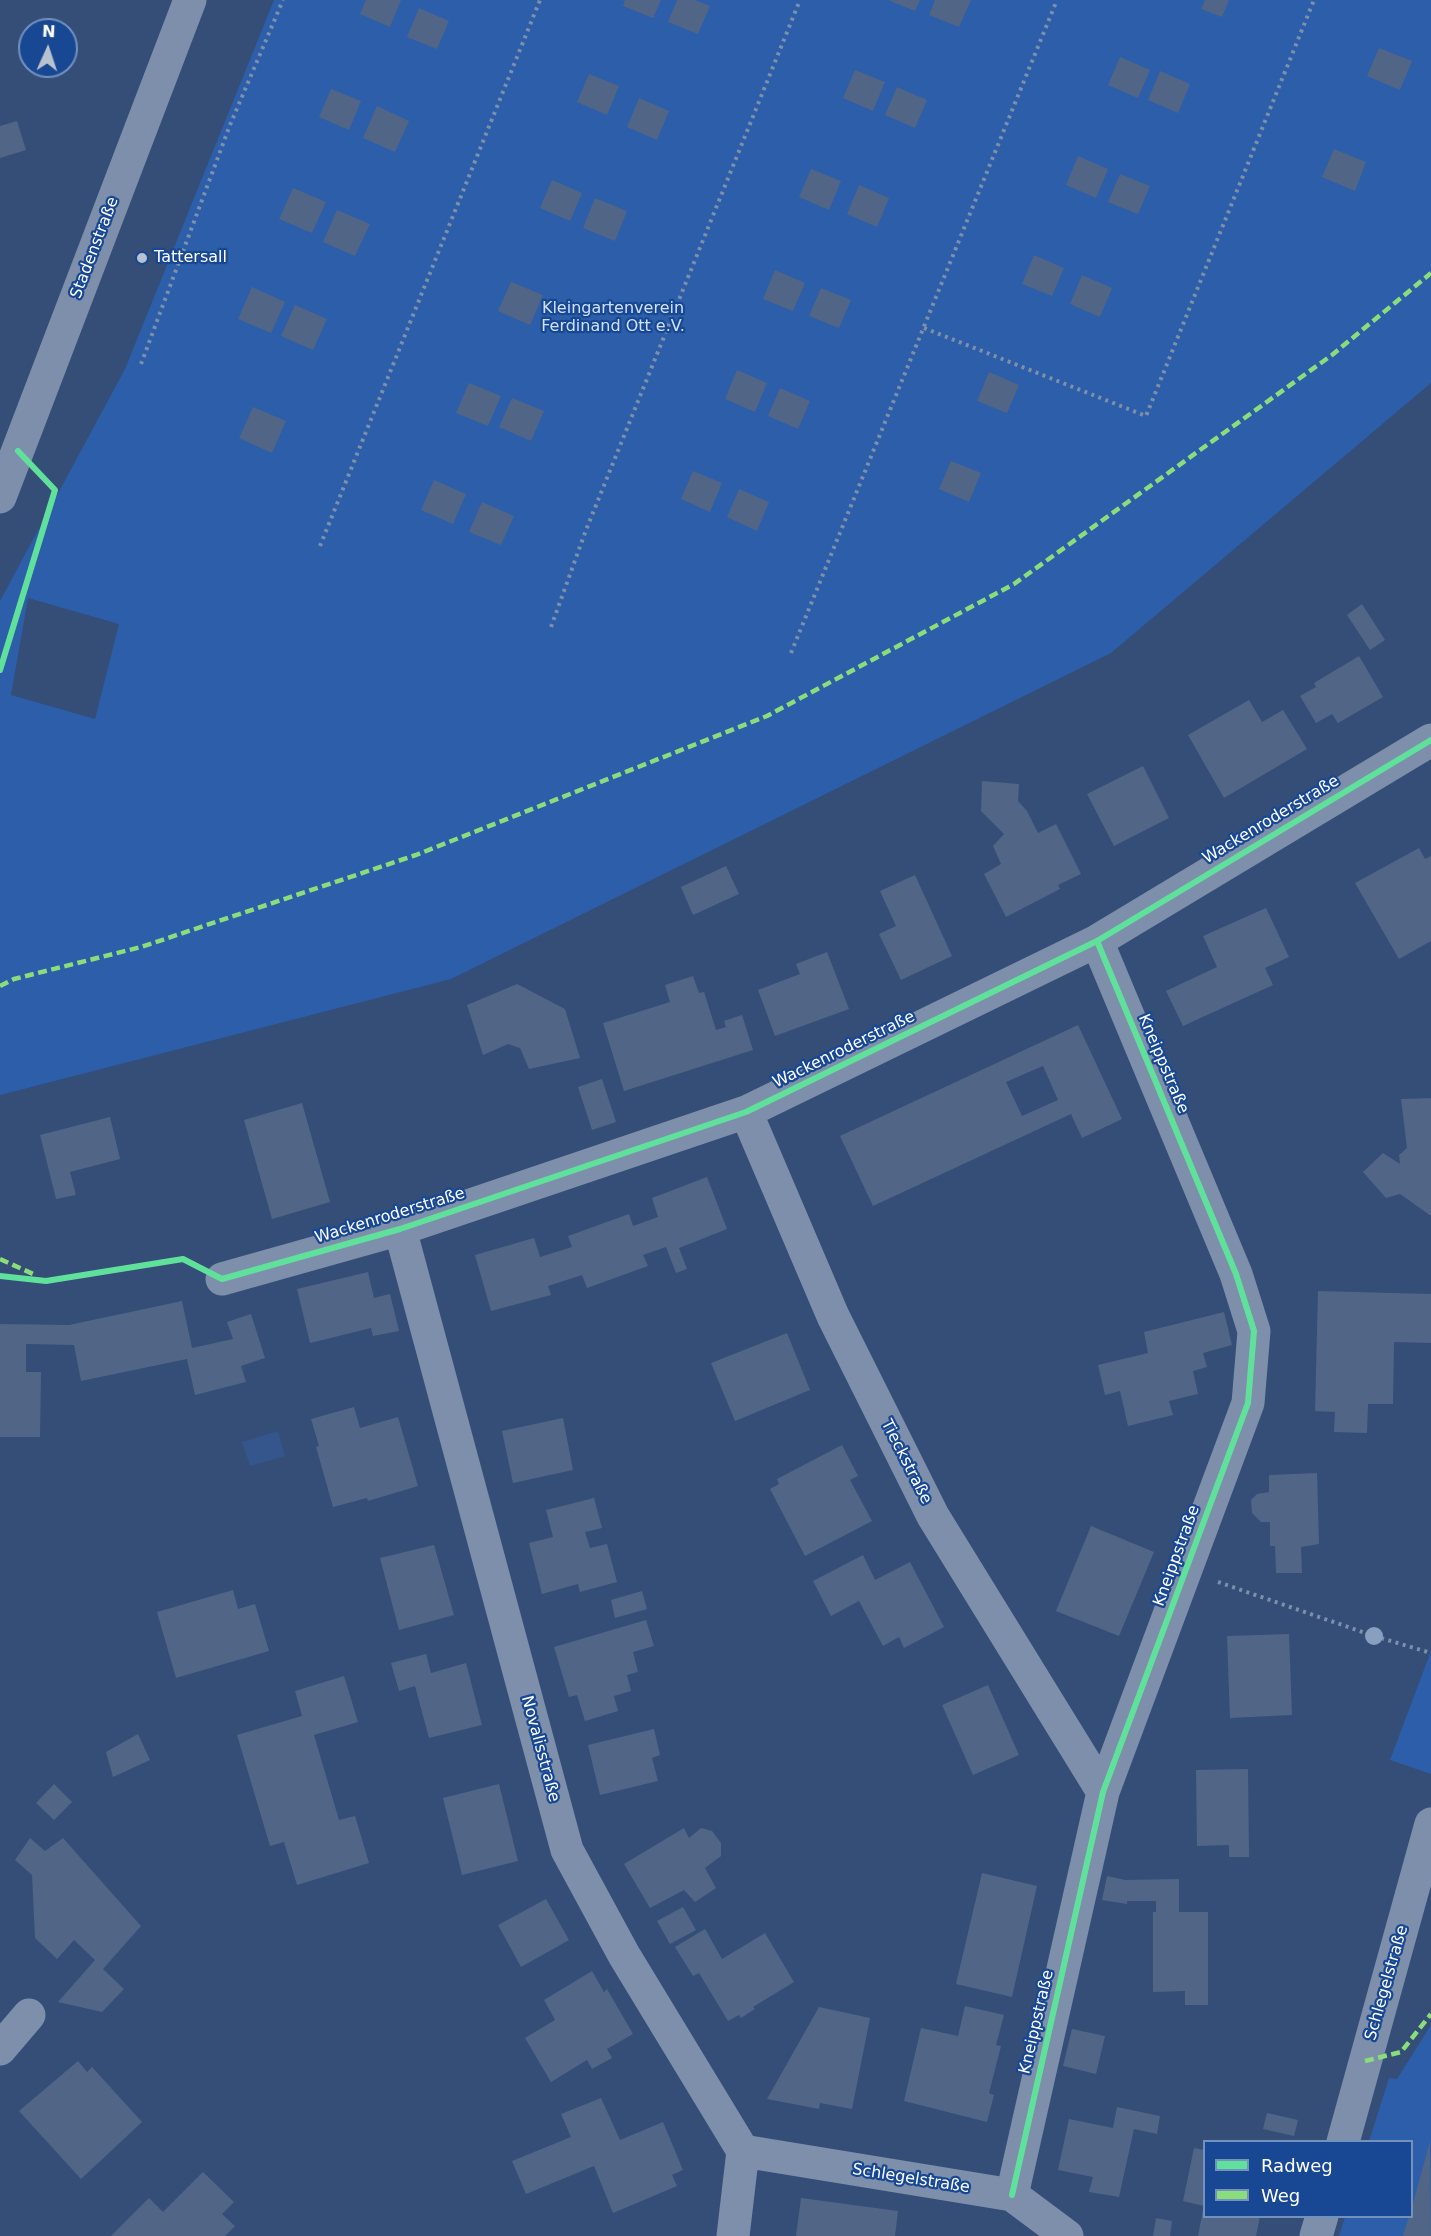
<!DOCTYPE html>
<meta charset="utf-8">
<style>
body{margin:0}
#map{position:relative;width:1431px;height:2236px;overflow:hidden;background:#344e77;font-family:"DejaVu Sans",sans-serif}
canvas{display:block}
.legend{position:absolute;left:1203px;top:2140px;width:210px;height:78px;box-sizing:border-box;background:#184893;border:2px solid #7491be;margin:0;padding:8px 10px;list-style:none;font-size:18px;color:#fff}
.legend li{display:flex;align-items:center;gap:12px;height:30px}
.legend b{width:30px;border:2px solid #7491be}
.north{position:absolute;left:18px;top:18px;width:60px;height:60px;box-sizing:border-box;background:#184893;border:2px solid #7491be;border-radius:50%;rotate:3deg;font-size:16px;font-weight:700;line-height:24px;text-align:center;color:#fff}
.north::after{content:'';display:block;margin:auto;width:21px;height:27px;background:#b8c1cf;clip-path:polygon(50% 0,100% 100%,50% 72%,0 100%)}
</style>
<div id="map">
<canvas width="1431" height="2236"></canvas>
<ul class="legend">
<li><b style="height:8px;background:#60e19b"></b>Radweg</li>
<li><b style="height:8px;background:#8add7b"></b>Weg</li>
</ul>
<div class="north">N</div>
</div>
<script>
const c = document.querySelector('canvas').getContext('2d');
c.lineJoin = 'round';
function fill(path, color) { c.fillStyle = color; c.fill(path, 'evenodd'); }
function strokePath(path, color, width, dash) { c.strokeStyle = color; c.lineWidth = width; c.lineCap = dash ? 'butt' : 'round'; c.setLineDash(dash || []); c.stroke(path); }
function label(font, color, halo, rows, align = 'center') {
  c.font = font + ' "DejaVu Sans",sans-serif'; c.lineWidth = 4.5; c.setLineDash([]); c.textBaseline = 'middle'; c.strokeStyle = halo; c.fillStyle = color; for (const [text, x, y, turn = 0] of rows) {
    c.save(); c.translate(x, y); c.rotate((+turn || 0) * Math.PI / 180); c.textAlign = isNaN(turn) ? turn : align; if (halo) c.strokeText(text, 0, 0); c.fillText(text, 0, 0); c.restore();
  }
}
fill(new Path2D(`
 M274,0H1431V383L1111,653L451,979L0,1095V601L125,369ZM28,598L119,624L95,719L11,695Z
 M1431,1651V1774L1390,1760Z
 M1431,2025V2236H1339L1345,2217L1412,2216V2142L1369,2141L1389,2078L1397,2079Z`), '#2c5eaa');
fill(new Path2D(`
 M278,1431L285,1456L250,1466L242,1442Z`), '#34568c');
fill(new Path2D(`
 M366,0H401L390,27L360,14Z
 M625,0H661L653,18L623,6Z
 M677,0H695L710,6L698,34L668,22Z
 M888,0H920L915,11Z
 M935,0H971L959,27L929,15Z
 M1205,0H1229L1222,17L1201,9Z
 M419,8L449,21L437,49L407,37Z
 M1379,48L1412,61L1400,90L1367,76Z
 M1120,57L1150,70L1138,98L1108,85Z
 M855,70L885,82L873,111L843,98Z
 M1160,71L1190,84L1178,113L1148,100Z
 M589,74L619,86L607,115L577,102Z
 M897,87L927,100L915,128L885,115Z
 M331,89L361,101L349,130L319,117Z
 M639,98L669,111L657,140L627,127Z
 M377,106L409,121L395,152L363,138Z
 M17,121L26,150L0,158V126Z
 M1334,149L1366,162L1355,191L1322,177Z
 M1078,156L1108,169L1096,198L1066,185Z
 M811,169L841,181L829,210L799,197Z
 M1120,174L1150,186L1138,214L1108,202Z
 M552,180L582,193L570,221L540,208Z
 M859,185L889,198L877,227L847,214Z
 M293,188L326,202L312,233L279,219Z
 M595,198L627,211L615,241L583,228Z
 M337,210L370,224L355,256L323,242Z
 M1034,255L1064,268L1052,296L1022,284Z
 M775,270L805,283L793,311L763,299Z
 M1082,275L1112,288L1100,317L1070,304Z
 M511,282L543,295L530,325L498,311Z
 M252,287L285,302L271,333L238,319Z
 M821,288L851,300L839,328L809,316Z
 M295,305L327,319L313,350L281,336Z
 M737,370L767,383L755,412L725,399Z
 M989,372L1019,385L1007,413L977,401Z
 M469,383L501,396L488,426L456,413Z
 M780,388L810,401L798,429L768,416Z
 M512,398L544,411L531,441L499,427Z
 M253,407L286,421L272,453L239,438Z
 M951,461L981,473L969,502L939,489Z
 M693,471L722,483L710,512L681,499Z
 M434,480L466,494L453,524L421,510Z
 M739,489L769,502L757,531L727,517Z
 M482,502L514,516L501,545L469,532Z
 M1362,604L1385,640L1370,650L1347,615Z
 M1359,656L1383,697L1338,723L1332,714L1316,723L1300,696L1316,687L1314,683Z
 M1249,700L1262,722L1283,710L1307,749L1224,798L1188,735Z
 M1143,766L1169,818L1114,846L1087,794Z
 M982,781L1019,784L1018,801L1027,811L1038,833L1056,824L1081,874L1058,885L1060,889L1006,917L984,874L1001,864L993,846L1004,834L981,811Z
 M1419,848L1425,859L1431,856V941L1399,959L1355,883Z
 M726,866L739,894L693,915L681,887Z
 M915,875L952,956L901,980L879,934L896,926L880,891Z
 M1266,908L1289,957L1265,968L1273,985L1183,1026L1166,991L1217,967L1203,936Z
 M827,952L849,1009L775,1036L758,990L800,974L796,964Z
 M693,976L699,993L704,992L716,1030L726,1027L724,1021L742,1015L753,1050L624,1091L603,1023L670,1002L665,985Z
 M517,984L565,1009L580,1058L529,1069L520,1048L508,1044L483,1055L467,1005Z
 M1078,1025L1122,1119L1082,1138L1071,1114L873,1206L840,1136ZM1043,1066L1058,1100L1022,1116L1006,1082Z
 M602,1079L616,1122L592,1130L578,1087Z
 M1431,1098V1216L1400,1194L1386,1198L1363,1172L1383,1153L1400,1164L1399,1155L1407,1148L1401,1099Z
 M302,1103L330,1202L272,1219L244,1120Z
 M110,1117L120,1159L70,1172L76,1195L56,1199L40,1135Z
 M707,1177L727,1229L679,1248L687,1269L676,1273L666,1247L643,1255L648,1266L587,1288L582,1275L548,1286L551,1295L491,1311L475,1255L534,1238L540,1257L572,1247L568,1236L629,1214L633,1226L658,1217L652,1198Z
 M368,1272L374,1298L390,1294L399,1331L373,1336L371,1328L310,1343L297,1289Z
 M1318,1291L1431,1294V1343L1394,1342L1393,1404H1368L1367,1433L1334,1432L1335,1412L1315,1411Z
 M182,1301L192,1348L233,1339L227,1322L251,1314L265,1358L241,1366L246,1382L195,1395L187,1359L81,1381L74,1345L26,1344V1372H41L40,1437H0V1324L69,1325Z
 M1224,1312L1232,1345L1203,1353L1207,1367L1193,1371L1198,1394L1169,1401L1173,1415L1128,1426L1120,1391L1105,1395L1098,1365L1148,1353L1144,1332Z
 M787,1333L810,1390L735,1421L711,1363Z
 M354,1407L360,1428L398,1417L418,1486L368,1501L367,1498L333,1507L316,1447L319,1446L311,1419Z
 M563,1418L573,1470L513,1483L502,1431Z
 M842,1445L858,1476L850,1480L872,1521L805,1556L770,1489L779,1484L777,1479Z
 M1317,1473L1319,1544L1301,1547L1302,1573H1276L1275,1546H1270V1522H1261L1252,1513L1251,1500L1257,1494L1269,1492V1475Z
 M594,1498L602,1528L585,1532L590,1548L607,1544L617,1582L580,1592L578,1584L542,1594L529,1543L553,1537L546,1510Z
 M1091,1526L1154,1552L1119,1636L1056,1611Z
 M434,1545L454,1615L399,1630L380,1558Z
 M863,1555L875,1580L910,1562L944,1627L904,1648L899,1637L883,1646L859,1601L831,1616L813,1581Z
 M233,1590L238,1609L255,1604L269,1651L176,1678L157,1612Z
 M642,1591L647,1609L615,1618L611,1600Z
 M646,1620L654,1646L633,1652L638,1672L627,1675L631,1691L614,1696L618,1711L585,1721L577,1695L569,1697L554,1647Z
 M1289,1634L1292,1715L1230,1718L1227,1636Z
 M426,1654L431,1673L466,1663L482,1725L429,1738L415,1686L399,1691L391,1663Z
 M344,1676L358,1722L314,1735L339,1820L355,1816L369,1863L297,1885L284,1842L270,1846L237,1735L302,1716L295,1691Z
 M988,1685L1019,1755L973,1775L942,1705Z
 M654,1729L660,1755L652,1758L658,1781L600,1795L588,1745Z
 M138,1734L150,1760L113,1777L106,1752Z
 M1248,1769L1249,1857H1229V1845L1197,1846L1196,1770Z
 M54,1784L72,1802L54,1820L36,1803Z
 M499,1784L518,1861L462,1875L443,1798Z
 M684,1828L689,1838L701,1828L712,1831L721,1843V1856L705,1868L716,1888L695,1902L684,1890L650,1908L624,1864Z
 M30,1838L45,1851L63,1838L141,1926L103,1969L124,1989L102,2012L58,2002L95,1960L74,1940L57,1959L35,1938L32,1875L15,1860Z
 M982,1873L1037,1886L1012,1997L956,1984Z
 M1107,1876L1125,1880L1179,1879V1912H1208V2005H1185V1991L1153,1992V1912H1156V1901H1127V1904L1102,1900Z
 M546,1899L569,1940L521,1967L498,1925Z
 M683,1907L696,1930L670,1944L657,1921Z
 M705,1929L722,1959L765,1933L794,1982L753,2007L755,2009L741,2018L739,2015L728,2021L699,1973L693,1976L675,1947Z
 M592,1971L604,1992L607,1989L633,2034L607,2049L612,2058L592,2069L587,2060L551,2082L525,2038L555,2020L544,2000Z
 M965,2006L1004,2015L996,2045L1001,2046L989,2093L994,2095L987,2122L904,2101L921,2028L958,2036Z
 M819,2007L870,2018L852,2109L820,2103L819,2109L767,2099Z
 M1072,2029L1105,2036L1096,2074L1063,2066Z
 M78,2061L87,2072L92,2067L142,2122L81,2179L19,2111Z
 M601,2098L620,2140L663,2122L683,2170L672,2175L677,2186L613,2213L594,2166L526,2194L512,2161L571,2137L561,2114Z
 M1117,2107L1160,2116L1157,2134L1134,2129L1119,2197L1089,2192L1093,2177L1058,2170L1069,2119L1113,2128Z
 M1267,2113L1298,2120L1294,2136L1263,2129Z
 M1430,2141L1431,2236H1403L1409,2216H1412V2207Z
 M1194,2148L1204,2150V2206L1183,2201Z
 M203,2172L234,2202L222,2214L235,2226L225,2236H111L149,2198L163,2212Z
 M801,2198L898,2211L895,2236H796Z
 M1203,2210L1204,2216H1260L1256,2236H1198Z
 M1156,2218L1172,2221L1170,2236H1153Z`), '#516686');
strokePath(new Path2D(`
 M924,328L1146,416L1314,0
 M141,364L230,125L283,0
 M320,546L540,0
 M551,627L586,530L800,0
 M791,653L1057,0
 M1218,1582L1374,1636L1431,1653`), '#7d8faa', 4, [3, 4.5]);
strokePath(new Path2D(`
 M0,497L190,0
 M746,1112L833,1316L933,1516L1103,1792
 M400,1229L567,1850L624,1955L743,2151L733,2236
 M222,1279L400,1229L746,1112L1097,941L1431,740
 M0,2049L29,2015
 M1343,2142L1431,1824
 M743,2151L1012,2195L1067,2236
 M1012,2195L1103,1792L1248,1403L1254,1331L1236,1274L1097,941
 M1316,2236L1322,2216`), '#7d8faa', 33);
strokePath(new Path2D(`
 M0,986L14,979L141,947L416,855L767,716L1014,584L1332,355L1431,273
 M0,1259L33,1274
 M1365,2061L1401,2052L1431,2014`), '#8add7b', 4.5, [9, 4.5]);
strokePath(new Path2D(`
 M0,670L55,490L18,451
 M0,1276L46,1281L183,1259L222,1279L400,1229L746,1112L1097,941L1431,740
 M1012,2195L1103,1792L1248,1403L1254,1331L1236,1274L1097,941`), '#60e19b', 6);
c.fillStyle = '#899fc0';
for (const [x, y] of [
 [1374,1636]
]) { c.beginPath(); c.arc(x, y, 9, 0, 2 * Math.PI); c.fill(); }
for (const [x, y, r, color] of [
 [142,258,6,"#b8c1cf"]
]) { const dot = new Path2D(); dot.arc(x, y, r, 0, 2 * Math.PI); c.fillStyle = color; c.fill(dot); strokePath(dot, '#184893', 2); }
label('16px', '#fff', '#184893', [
 ["Stadenstraße",95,248,-69],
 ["Wackenroderstraße",1271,820,-31],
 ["Wackenroderstraße",844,1050,-26],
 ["Kneippstraße",1163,1064,67],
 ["Wackenroderstraße",390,1216,-17],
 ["Tieckstraße",906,1462,63],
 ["Kneippstraße",1177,1556,-70],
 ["Novalisstraße",540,1749,75],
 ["Schlegelstraße",1387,1983,-74],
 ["Kneippstraße",1037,2022,-77],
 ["Schlegelstraße",911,2179,9]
]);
label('16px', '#fff', '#184893', [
 ["Tattersall",154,258]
], 'left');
label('16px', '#cfe1fb', '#184893', [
 ["Kleingartenverein",613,309],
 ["Ferdinand Ott e.V.",613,327]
]);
</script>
